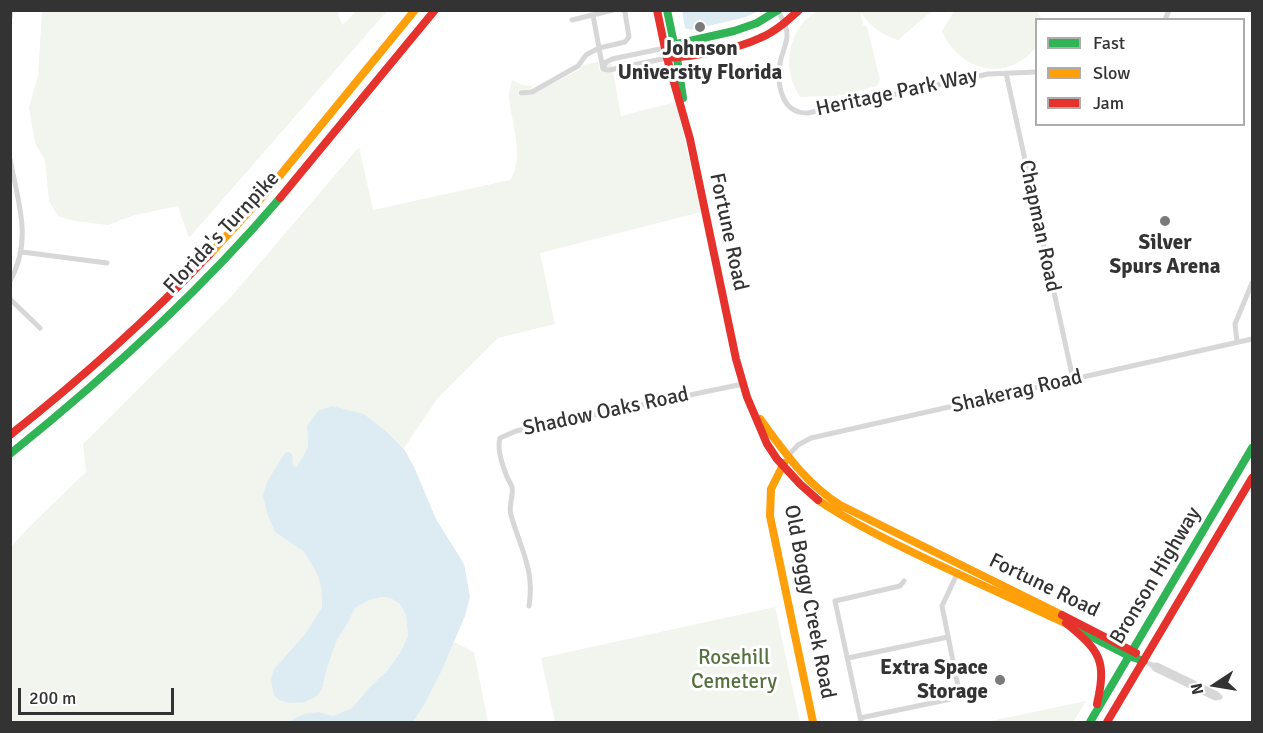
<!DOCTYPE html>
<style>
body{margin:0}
#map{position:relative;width:1263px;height:733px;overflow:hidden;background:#fff;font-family:Signika,sans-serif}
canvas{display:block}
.frame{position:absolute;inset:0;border:12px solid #333;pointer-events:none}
.legend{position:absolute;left:1035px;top:18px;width:210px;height:108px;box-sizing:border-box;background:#fff;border:2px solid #adadad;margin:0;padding:8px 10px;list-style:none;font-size:18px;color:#333}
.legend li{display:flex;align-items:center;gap:12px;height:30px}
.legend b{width:30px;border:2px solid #adadad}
.north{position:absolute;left:1185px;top:655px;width:60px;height:60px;-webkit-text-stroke:4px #fff;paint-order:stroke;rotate:258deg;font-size:16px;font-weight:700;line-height:24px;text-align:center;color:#333}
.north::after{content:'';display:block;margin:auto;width:21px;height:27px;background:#333;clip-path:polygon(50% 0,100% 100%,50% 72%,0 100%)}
.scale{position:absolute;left:18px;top:688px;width:156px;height:27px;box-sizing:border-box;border:3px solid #333;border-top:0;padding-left:8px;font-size:18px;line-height:21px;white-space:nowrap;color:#333;-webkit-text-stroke:4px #fff;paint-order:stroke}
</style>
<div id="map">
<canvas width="1263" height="733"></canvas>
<div class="frame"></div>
<ul class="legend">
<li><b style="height:8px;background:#30b455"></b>Fast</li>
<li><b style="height:8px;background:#ff9f0a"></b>Slow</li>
<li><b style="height:8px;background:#e5322d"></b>Jam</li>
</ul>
<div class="north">N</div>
<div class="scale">200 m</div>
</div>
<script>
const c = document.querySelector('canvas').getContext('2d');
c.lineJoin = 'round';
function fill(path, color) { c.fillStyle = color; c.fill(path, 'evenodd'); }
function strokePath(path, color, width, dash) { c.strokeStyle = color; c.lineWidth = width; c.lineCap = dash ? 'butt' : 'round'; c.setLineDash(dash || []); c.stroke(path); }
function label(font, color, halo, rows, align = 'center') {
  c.font = font + ' Signika,sans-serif'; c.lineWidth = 6; c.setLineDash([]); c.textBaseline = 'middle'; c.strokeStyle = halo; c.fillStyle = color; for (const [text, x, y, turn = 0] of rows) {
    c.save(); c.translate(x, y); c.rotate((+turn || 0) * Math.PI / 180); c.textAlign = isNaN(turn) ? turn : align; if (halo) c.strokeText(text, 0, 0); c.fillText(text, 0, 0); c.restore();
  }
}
fill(new Path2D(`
 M820,10H932V11L898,40C882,35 870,26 861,13L863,25L867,27L880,80L877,86L836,96L800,97C797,91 793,86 792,80C784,54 794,22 820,10Z
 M338,11L339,18L343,25L356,11H387L189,238L178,206L135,215L108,225L75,221L58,216L49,201L45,160L35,143L29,107L38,76L42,11Z
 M954,11H1036L1042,19L1036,20V47C1007,83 960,72 942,31Z
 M611,60L621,116L676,102L701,212L540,253L555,324L498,338L437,399L404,448L385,430L364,414L307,426L308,447L297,468L293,466L292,458L275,532L303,551L309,560L317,574L321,587L322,607L305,634L274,669L322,689L327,668L336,642L347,624L355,608L369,600L382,597L390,598L400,604L406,615L408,636L400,653L387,671L369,688L352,708L333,716L319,712L292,720L291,722H11L10,548L30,526L86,472L83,444L230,298L359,147L373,210L510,180C526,158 510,120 509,94C509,90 511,85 512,80L522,85L532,86L531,89L518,91V96L533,94L579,70L583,65L598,62L600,72L606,71L604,61Z
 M775,607L800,722H555L541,658Z
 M454,642L474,652L488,722H413C430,697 442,670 454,642Z
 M1086,701L1073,722H986Z`), '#f1f5ed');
fill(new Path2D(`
 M682,11V10L758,11L746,17L691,30L685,28Z
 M332,406L364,414L385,430L404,449L414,467L436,519L464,564L470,597L465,616L442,670L424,705L413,722H291L292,720L304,714L319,712L333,716L352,708L369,688L387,671L400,653L408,636L406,615L400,604L390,598L382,597L369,600L355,608L347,624L336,642L327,668L322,689L317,696L305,702L289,703L279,700L274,695L271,680L274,669L305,634L322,607L321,587L317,574L309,560L303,551L275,532L267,513L263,496L267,482L285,453L288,452L292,454L293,466L297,467L308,447L307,426L318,411Z`), '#ddebf3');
strokePath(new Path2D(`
 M778,11C782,19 788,27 787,37C786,46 781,55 780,64C777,80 780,107 799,112C802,113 805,113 808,113L988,74L1036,72
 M10,18L11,10
 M572,20L613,10
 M1165,20L1169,10
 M603,68L606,62L612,59L665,48
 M603,69L599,48L625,42L629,37L625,12L623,10
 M603,69L609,70L667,58
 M1006,73L1073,379
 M521,93L532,92L578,66L586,55L599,48L593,15
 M10,159C18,202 33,240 10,281
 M22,252L107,263
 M10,299L40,328
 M1237,342L1235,324L1252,283
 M787,457L798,445L811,438L1252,339
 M529,606C535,569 520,548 511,515C508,505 514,496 512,487C511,483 507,479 506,474C502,464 497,448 500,438L516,431L743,384
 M848,658L948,637
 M1144,661L1152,665L1155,669L1215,698L1220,697
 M1152,665H1157L1217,694L1220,697
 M860,718L951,699L957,694L958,686L942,606L958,572
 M861,722L835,601L900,586L904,581`), '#d7d7d7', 5);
strokePath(new Path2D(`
 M667,10L677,58L683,98
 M672,45L734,31L757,23L778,10
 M10,454C107,376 199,293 280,198
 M1080,631L1129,656L1144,661
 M1090,722L1252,448`), '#30b455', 8);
strokePath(new Path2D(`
 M210,254L264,195L415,10
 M760,419C784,451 805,483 840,505L1062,615
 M784,463L771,489L770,516L813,722
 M818,500C847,520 879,536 910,551C963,577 1016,600 1069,625`), '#ff9f0a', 8);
strokePath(new Path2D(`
 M657,10L667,58L690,139L736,359L747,397L767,444L777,459L800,484L818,500
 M667,58C695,56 735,50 760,38C775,32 788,20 799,10
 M280,198L435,10
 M10,435C81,379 148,319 210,254
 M1062,615L1136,653
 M1066,623C1100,651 1107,660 1097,704
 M1107,722L1252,478`), '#e5322d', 8);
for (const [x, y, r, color] of [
 [700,27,6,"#7a7a7a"],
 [1165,221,6,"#7a7a7a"],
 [1000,680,6,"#7a7a7a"]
]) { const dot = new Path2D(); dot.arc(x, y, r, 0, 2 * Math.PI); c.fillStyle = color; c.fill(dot); strokePath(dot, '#fff', 2); }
label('bold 21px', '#333', '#fff', [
 ["Johnson",700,49],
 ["University Florida",700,73],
 ["Silver",1165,243],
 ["Spurs Arena",1165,267],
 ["Extra Space",988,668,"right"],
 ["Storage",988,692,"right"]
]);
label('21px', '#333', '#fff', [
 ["Heritage Park Way",897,93,-12],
 ["Chapman Road",1039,226,78],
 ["Fortune Road",728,232,78],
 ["Florida's Turnpike",222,233,-47],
 ["Shakerag Road",1017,392,-13],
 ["Shadow Oaks Road",606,412,-12],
 ["Bronson Highway",1156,576,-59],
 ["Fortune Road",1044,586,26],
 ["Old Boggy Creek Road",809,602,79]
]);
label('21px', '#56703f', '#fff', [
 ["Rosehill",734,658],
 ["Cemetery",734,682]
]);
</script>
